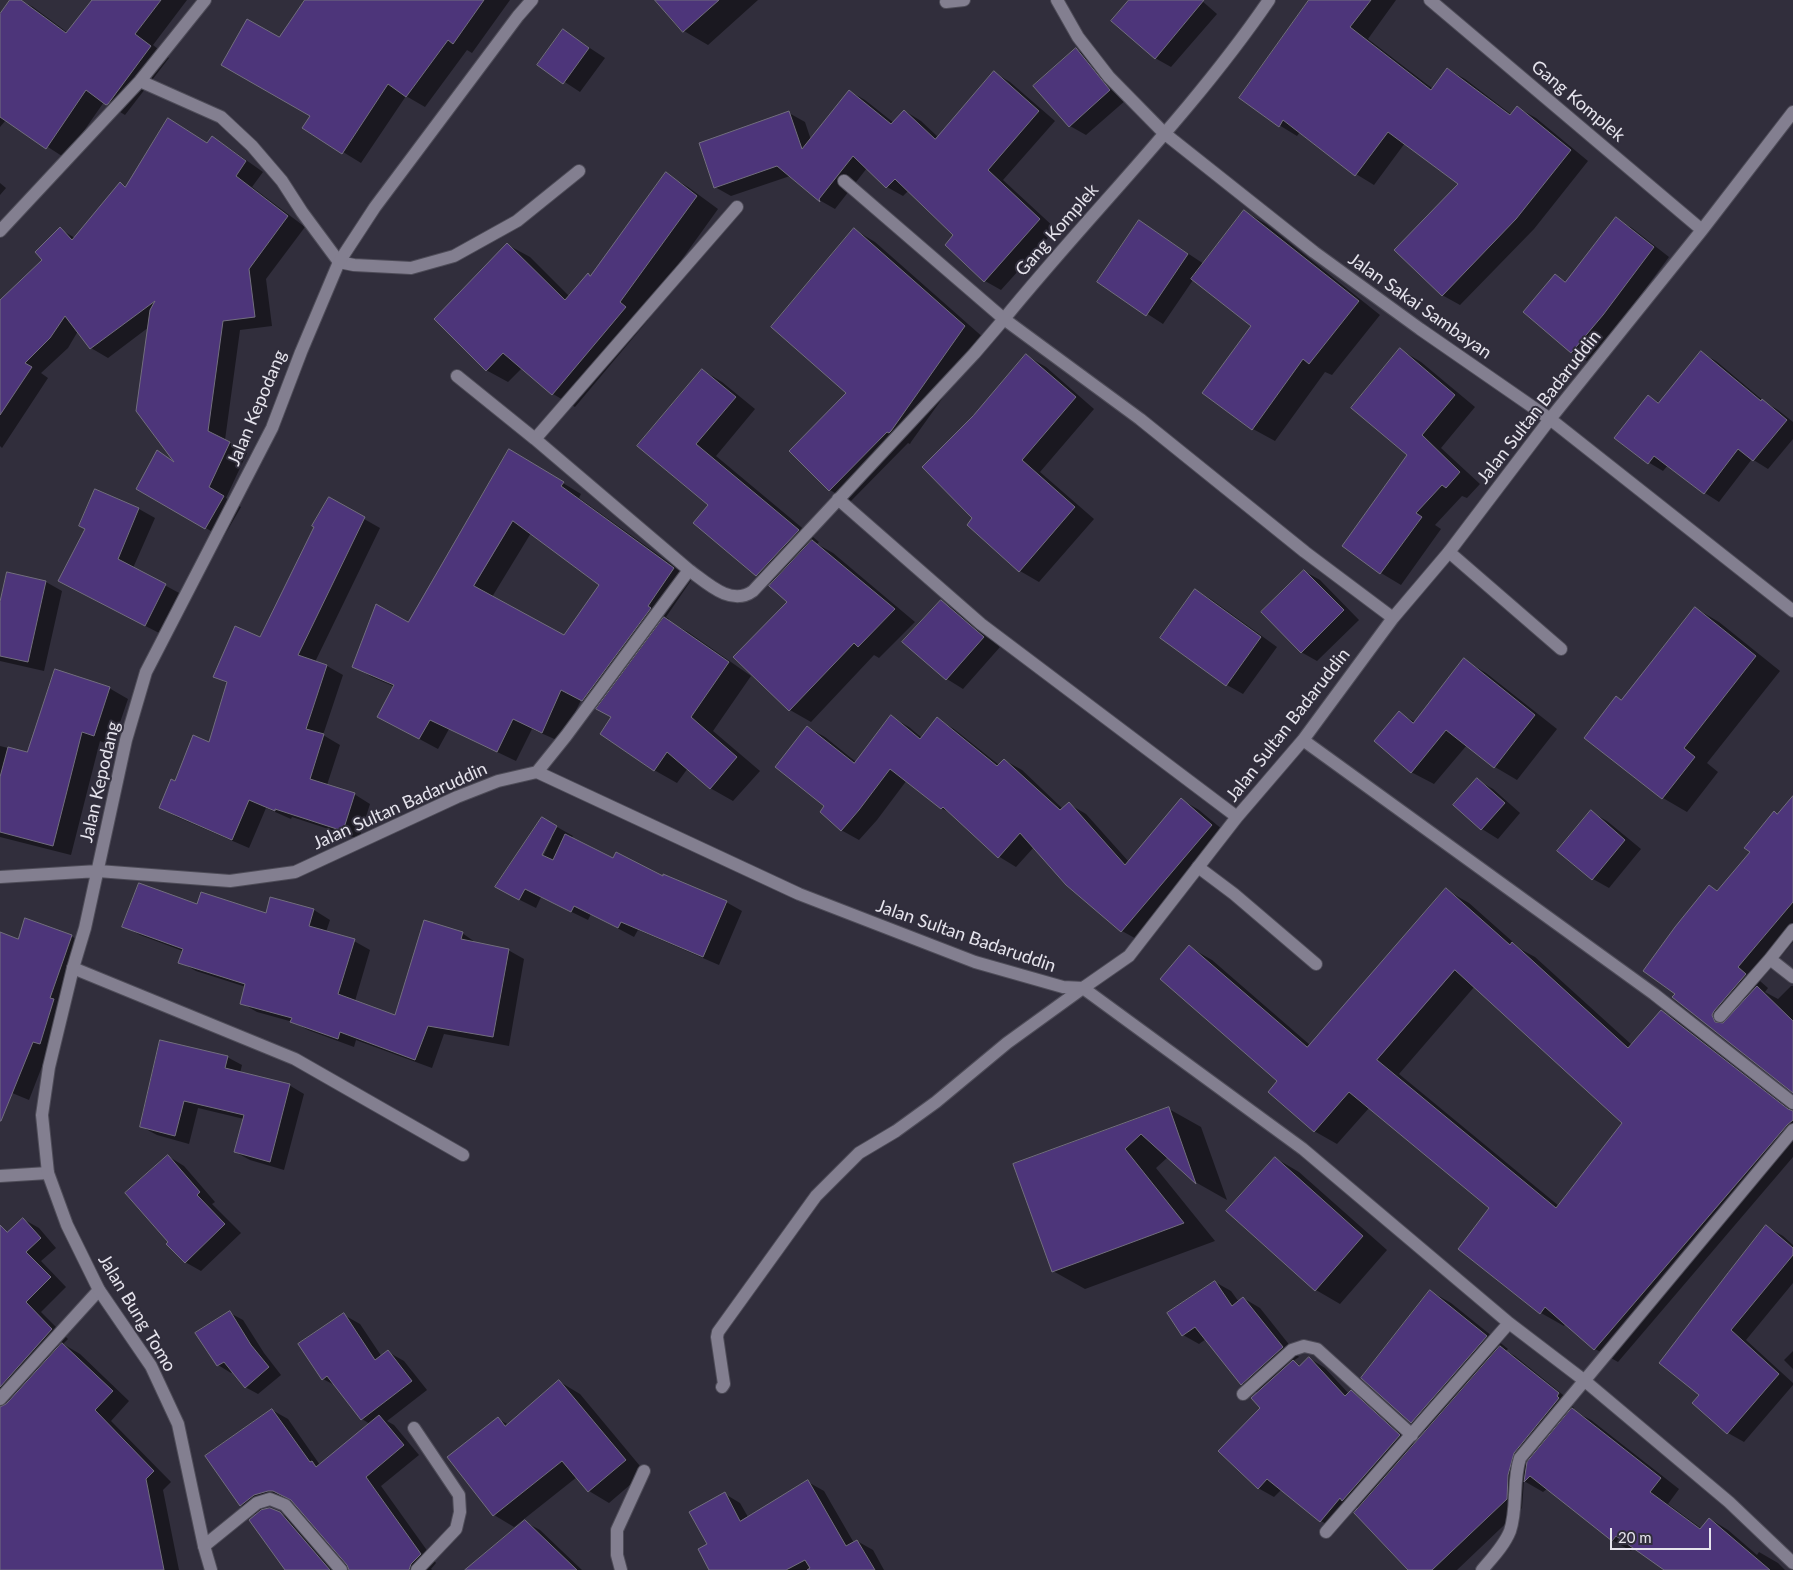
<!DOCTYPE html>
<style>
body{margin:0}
#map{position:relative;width:1793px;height:1570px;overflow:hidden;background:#312e3c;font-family:Lato,sans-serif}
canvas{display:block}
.scale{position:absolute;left:1610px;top:1528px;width:101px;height:22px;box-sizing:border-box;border:2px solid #e6e4ed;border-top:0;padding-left:6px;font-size:15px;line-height:18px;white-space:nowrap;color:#e6e4ed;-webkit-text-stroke:4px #312e3c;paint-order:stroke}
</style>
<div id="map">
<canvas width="1793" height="1570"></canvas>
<div class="scale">20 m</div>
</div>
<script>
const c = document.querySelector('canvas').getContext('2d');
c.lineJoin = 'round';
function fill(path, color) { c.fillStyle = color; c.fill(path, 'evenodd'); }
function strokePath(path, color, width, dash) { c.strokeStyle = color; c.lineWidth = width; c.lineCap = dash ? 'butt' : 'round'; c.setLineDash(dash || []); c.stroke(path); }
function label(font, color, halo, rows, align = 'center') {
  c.font = font + ' Lato,sans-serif'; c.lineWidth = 4; c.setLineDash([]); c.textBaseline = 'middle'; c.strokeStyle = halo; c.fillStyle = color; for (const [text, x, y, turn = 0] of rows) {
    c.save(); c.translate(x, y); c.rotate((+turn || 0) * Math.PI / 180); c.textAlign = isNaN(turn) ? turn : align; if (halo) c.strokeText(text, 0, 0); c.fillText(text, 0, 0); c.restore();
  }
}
fill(new Path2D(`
 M12,0H20L33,7L68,33L93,0H187L153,45L169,58L125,115L104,102L65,158L6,120L0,127V16Z
 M307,0H510L472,53L467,50L425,107L406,96L361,163L304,128L312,115L280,39Z
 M657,0H758L708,45L684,31Z
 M1130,0H1201L1217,14L1171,67L1155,58Z
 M1311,0H1396L1368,39L1433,89L1447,69L1465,79L1512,115L1518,108L1536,118L1588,161L1534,229L1460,305L1442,295L1460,184L1405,143L1374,185L1356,174L1300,132L1297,136L1279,125Z
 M564,31L605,58L580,92L539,65Z
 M1076,49L1092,58L1126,100L1086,135L1070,126Z
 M995,73L1010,82L1055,121L1003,180L1056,229L1001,290L985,281L955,235L909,190L903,196L887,187L867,168L835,209L821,201L790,176L731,196L715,187L789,113L805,122L811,140L849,91L865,100L894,123L905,111L921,121L938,137Z
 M212,138L229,148L263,172L252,187L305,227L266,279L272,326L240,330L225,440L247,453L226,498L241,507L223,538L137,488L158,452L177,463L149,327L108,358L91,348L78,331L68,348L41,373L48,378L2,448L0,446V302L44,260L60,229L75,238L120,183L127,187L208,144Z
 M666,174L688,187L718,209L642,315L648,320L575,407L553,394L522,368L508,382L486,370L508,245L530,257L570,297L591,277Z
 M0,183L6,188L0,195Z
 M1244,211L1266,224L1380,315L1332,375L1325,372L1275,441L1253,429L1252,326L1193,280L1163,324L1098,282L1140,222L1204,264Z
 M1616,219L1632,228L1669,257L1619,324L1587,361L1571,352L1556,276L1567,282Z
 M855,230L875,242L985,339L911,442L910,444L908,443L850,502L830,490L848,393Z
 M1401,350L1421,362L1475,407L1441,448L1480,484L1467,498L1462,496L1435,525L1441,529L1401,585L1381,573L1344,546L1409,455Z
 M1701,353L1716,361L1766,403L1778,410L1793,422V439L1768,469L1752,459L1719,502L1705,493L1668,465L1663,471L1648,462V396L1660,403Z
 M1027,356L1046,367L1094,409L1040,472L1094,519L1039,582L1020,571L974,518V417Z
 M702,370L722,382L755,409L716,456L819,542L817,544L833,553L915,622L879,658L874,655L811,722L790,710L735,657L789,601L772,584L757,575L710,505L639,446Z
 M510,451L581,494L579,498L692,579L666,617L669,619L668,621L688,632L751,676L713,731L760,771L733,801L710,788L688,768L677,783L654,770L612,717L581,700L561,742L532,729L516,761L449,729L438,749L397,727L395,687L372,677L353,666L408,623ZM531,533L600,585L564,637L492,597Z
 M96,490L139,509L155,518L133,568L181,594L161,634L76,590Z
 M329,499L380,528L315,662L327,666L343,675L323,735L340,745L327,785L354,794L370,804L359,839L292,817L291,819L266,808L249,848L177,817L161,808L176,783L210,743L228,684L215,676L261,638Z
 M1304,571L1320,580L1359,620L1317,661L1301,652Z
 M8,573L46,582L62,591L44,671L0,661V607Z
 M1196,590L1212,600L1277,647L1243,694L1227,685L1162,637Z
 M942,602L958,611L1000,647L963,689L947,679L904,642Z
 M1695,608L1719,622L1780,671L1707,763L1718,772L1687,812L1663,798L1617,697L1622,701Z
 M1464,660L1486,673L1557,729L1517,780L1495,767L1467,745L1434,784L1411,772L1399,713L1415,722Z
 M109,688L128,699L112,746L100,741L71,855L0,837V746L28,753Z
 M891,717L909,727L922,738L937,719L954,729L999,765L1004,760L1022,770L1063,809L1069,804L1086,814L1129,862L1182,800L1199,810L1229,835L1140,941L1122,931L1034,847L1016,867L998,856L954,815L941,808L907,780L877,820L859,840L841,830L826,806L807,727L825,737L856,762Z
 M1477,780L1493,789L1520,813L1498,839L1482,829L1455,805Z
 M1793,798V942L1760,981L1768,988L1765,992L1778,999L1791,986H1793V1091L1677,994L1718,892L1752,852L1778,815Z
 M1591,812L1607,821L1641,849L1609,888L1593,879Z
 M543,819L573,836L571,839L613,860L726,902L742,911L719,965L638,930L634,937L591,914L588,920L541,897L536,908L512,896ZM551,837L552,838L541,861L538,860Z
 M1446,890L1469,903L1522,950L1535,957L1632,1045L1661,1011L1684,1024L1793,1110V1157L1618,1362L1595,1349L1566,1323L1564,1326L1541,1313L1491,1208L1369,1108L1337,1144L1314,1131L1189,947L1212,960L1310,1045ZM1475,986L1624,1123L1559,1206L1399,1074Z
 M271,899L314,910L330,920L326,932L354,941L370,950L355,1001L395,1016L462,933L478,944L508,950L524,959L509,1046L444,1034L432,1068L356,1040L354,1047L308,1030L293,1022L257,1012L241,1003L246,987L196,971L180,962L183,951L140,935L124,926L198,906L267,914Z
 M0,933L18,940L71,936L87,945L65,1007L29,1100L0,1088Z
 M227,1057L242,1065L240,1073L289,1085L304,1094L284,1170L250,1160L235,1152L244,1119L198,1108L189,1144L157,1135L142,1127Z
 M1169,1109L1201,1127L1227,1200L1197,1183L1168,1157L1156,1168L1215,1241L1085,1289L1053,1271L1015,1165Z
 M168,1156L184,1166L215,1202L212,1204L241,1233L201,1271L185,1262L169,1242Z
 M1275,1158L1299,1172L1387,1250L1340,1304L1316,1290Z
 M23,1219L39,1228L56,1248L41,1261L66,1287L41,1312L68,1339L63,1344L80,1354L129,1401L111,1421L171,1482L163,1490L179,1570H0V1436L10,1401L0,1396V1231L4,1236Z
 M1767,1227L1783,1236L1793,1245V1283L1746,1340L1793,1383V1385L1744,1442L1728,1433L1701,1395Z
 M1215,1282L1231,1291L1239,1302L1243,1298L1260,1308L1299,1357L1293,1361L1301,1366L1309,1358L1325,1368L1349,1394L1351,1392L1367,1401L1415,1445L1427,1431L1411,1422L1430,1291L1451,1303L1508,1349L1506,1351L1515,1356L1573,1403L1571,1405L1574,1408L1572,1410L1591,1420L1679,1489L1668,1504L1702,1529L1710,1519L1728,1530L1757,1555L1759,1552L1778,1563L1785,1570H1665L1634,1547L1631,1551L1612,1540L1547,1489L1543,1492L1524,1481L1522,1508L1457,1570H1410L1356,1507L1337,1530L1321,1521L1282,1489L1274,1497L1258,1488L1261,1408L1258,1393L1242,1384L1206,1339L1199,1344L1183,1335Z
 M230,1313L243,1320L264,1353L281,1375L258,1394L245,1387L233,1371L231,1373L218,1365Z
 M344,1315L360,1324L382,1357L388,1352L404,1361L427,1390L387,1421L394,1425L419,1455L381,1486L436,1563L431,1569L432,1570H350L295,1502L284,1499L268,1505L259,1512L280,1513L296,1522L337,1570H286L257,1515L241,1505L207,1457L272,1410L288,1419L320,1465L370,1424L362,1419L338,1387L323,1379Z
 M1793,1351V1369L1784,1360Z
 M560,1382L580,1394L645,1472L609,1503L589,1491L577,1477L514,1527L494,1515L449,1458L498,1419L509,1425Z
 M808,1482L824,1491L854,1543L857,1541L873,1550L884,1570H710L709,1545L725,1494L740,1503L748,1517Z
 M525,1522L540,1530L582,1570H467Z`), '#0007');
const building = new Path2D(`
 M10,0H21L66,33L92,0H161L135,34L151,46L108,104L106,105L86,90L46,149L0,117V14Z
 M305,0H484L453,44L448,40L406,97L388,84L342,154L302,128L310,116L221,65L247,19L279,37Z
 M655,0H719L683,32Z
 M1129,0H1204L1155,59L1111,21Z
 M1309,0H1371L1350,27L1431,90L1447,68L1510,115L1517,106L1571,150L1516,219L1442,296L1394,250L1458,184L1388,132L1355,176L1283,120L1279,127L1239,98Z
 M563,29L589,48L563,84L537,65Z
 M1076,48L1110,90L1069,127L1033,86Z
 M994,71L1039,111L988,170L1040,219L984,282L945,245L953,235L895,179L886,188L853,156L819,199L820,202L777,166L714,188L699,143L789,111L802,149L849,90L891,124L904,110L935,139Z
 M168,118L207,143L212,136L246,161L236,176L288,216L249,269L255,317L223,321L208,431L230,442L209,487L224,496L205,529L136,489L157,450L174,462L136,411L150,310L155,301L90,349L65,316L50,338L25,363L32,367L0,415V300L42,260L35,252L60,227L72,240L120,182L125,187Z
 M666,172L697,196L620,302L626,307L552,395L503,353L486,371L434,319L507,243L565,300L588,273L590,276Z
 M1244,210L1359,301L1309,364L1303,359L1252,430L1202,393L1251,326L1191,279Z
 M1616,217L1654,247L1603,315L1571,353L1523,312L1555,274L1565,282Z
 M1139,220L1188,254L1146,316L1097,282Z
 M854,228L965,326L891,431L889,433L887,432L829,491L789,451L846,393L771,327Z
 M1400,348L1455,395L1422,435L1460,472L1446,488L1442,485L1416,513L1422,517L1380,574L1342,546L1407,455L1351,408Z
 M1701,351L1761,401L1762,399L1787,420L1753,461L1738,449L1704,494L1654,456L1648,464L1614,438L1648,395L1658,403Z
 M1026,354L1076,397L1022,460L1075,507L1019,572L967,525L972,518L922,467L973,416Z
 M702,369L736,397L696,444L799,530L756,576L693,523L708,505L637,446Z
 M509,449L564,482L561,486L674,568L648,606L651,608L582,701L561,690L542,733L513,719L497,752L430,720L419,739L377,717L394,685L352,667L376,604L408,622ZM513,521L599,585L564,635L474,586Z
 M95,489L139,508L118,559L166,584L145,626L58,581L85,529L79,526Z
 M329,497L365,517L298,655L327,665L306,729L324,734L310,779L355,793L343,831L275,809V811L249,800L232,840L159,808L171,779L175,781L193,735L209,742L227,682L213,677L235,626L260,637L314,527L312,526Z
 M812,540L895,609L858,647L854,643L789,711L733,657L787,602L769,586Z
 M1304,570L1344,610L1301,653L1261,612Z
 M7,572L46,581L28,662L0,656V602Z
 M1195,589L1261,637L1226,686L1160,638Z
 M941,600L984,637L946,680L902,642Z
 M1695,607L1756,656L1684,748L1695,757L1662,799L1584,738L1616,696L1621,700Z
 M664,617L729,662L691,717L737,757L710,789L667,752L654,771L600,734L611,717L596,709Z
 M1464,658L1535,715L1494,768L1446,730L1411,773L1374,741L1399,711L1413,723Z
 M55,669L110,687L94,736L82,732L53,846L0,832V777L8,747L27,752Z
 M891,715L920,739L937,717L997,766L1004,759L1060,810L1069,802L1125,865L1181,798L1212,825L1121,932L1066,885L1020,833L998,858L943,807L941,809L890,769L859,810L841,831L820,812L824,806L775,767L807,726L854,763Z
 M1477,778L1505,803L1481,830L1453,805Z
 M1793,796V902L1738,967L1746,974L1714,1011L1712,1015L1715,1022L1723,1023L1757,986L1793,1021V1093L1672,997L1675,994L1643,971L1675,927L1709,885L1717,891L1750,852L1744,848L1774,811L1777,814Z
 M1591,810L1625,840L1592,880L1557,851Z
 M542,817L557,826L542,855L553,860L565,834L613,858L616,852L663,876V874L727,901L703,957L621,922L618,928L574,906L571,912L525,889L519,900L495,887Z
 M139,883L197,904L201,892L266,913L270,897L314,909L309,926L355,939L338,994L395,1015L424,920L463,932L461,939L509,949L493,1037L428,1026L415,1060L340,1032L338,1039L290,1022L292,1018L240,1004L245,984L178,963L183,949L122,927Z
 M1446,888L1510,945L1512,942L1628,1048L1661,1010L1788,1109L1793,1111V1120L1787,1125L1594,1350L1545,1307L1540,1314L1458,1249L1489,1208L1349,1092L1314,1132L1268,1092L1277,1081L1160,979L1189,945L1307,1047ZM1455,970L1622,1123L1556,1208L1377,1060Z
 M25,918L72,935L50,998L54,999L40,1044L33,1042L1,1121H0V932L18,939Z
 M160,1040L228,1056L225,1068L290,1084L270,1162L234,1152L244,1115L184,1101L175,1136L140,1127Z
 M1169,1107L1196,1184L1141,1134L1125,1149L1184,1223L1052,1272L1013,1164Z
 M168,1155L200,1192L197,1195L225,1224L185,1263L166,1244L168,1242L125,1193Z
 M1275,1157L1363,1236L1315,1291L1226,1211Z
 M23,1218L41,1238L26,1252L51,1277L26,1302L52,1329L0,1387V1225L7,1232Z
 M1766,1225L1793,1248V1255L1731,1330L1779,1374L1727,1434L1692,1403L1699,1395L1659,1363L1728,1273Z
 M1215,1281L1232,1306L1243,1297L1283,1347L1241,1385L1195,1327L1182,1336L1167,1313Z
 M1430,1290L1487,1336L1411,1423L1361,1378Z
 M230,1311L251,1345L269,1367L245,1388L224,1362L217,1366L195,1333Z
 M344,1313L375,1360L388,1350L412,1381L361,1420L327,1376L322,1380L298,1344Z
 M62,1343L113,1391L95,1410L154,1471L146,1479L164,1570H0V1407L6,1404Z
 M1500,1346L1559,1393L1557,1396L1559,1398L1514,1453L1508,1475L1507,1499L1432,1570H1408L1354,1513Z
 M1309,1357L1345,1396L1351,1390L1400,1435L1342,1501L1340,1498L1320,1522L1267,1479L1258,1489L1218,1451L1260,1408L1251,1398L1293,1360L1299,1366Z
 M559,1380L626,1460L588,1492L562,1461L493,1516L447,1457L498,1417L505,1426Z
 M1572,1408L1661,1478L1650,1492L1700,1529L1709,1518L1770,1570H1664L1616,1536L1612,1541L1530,1476L1524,1482L1527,1462Z
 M272,1409L310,1462L312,1461L316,1467L379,1415L404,1445L366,1477L421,1554L411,1564L409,1570H349L347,1565L291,1500L273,1491H268L254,1495L240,1506L205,1456Z
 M808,1480L846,1546L857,1540L875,1570H807L810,1568L805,1560L786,1570H709L698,1549L707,1544L689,1512L725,1492L740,1521Z
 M270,1508L280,1512L330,1570H285L249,1520L261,1510Z
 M525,1520L577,1570H465Z`);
fill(building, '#4d357a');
strokePath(building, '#726e7e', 1);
const service = new Path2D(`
 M1449,552L1561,649
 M1198,867L1234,894L1316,964`);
const minor = new Path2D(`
 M1057,0L1078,37L1109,77L1164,133L1314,252L1420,329L1550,419L1793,611
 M1430,0L1702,230
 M946,2L964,0
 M140,81L221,117L252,146L282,181L302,212L339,262L354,265L411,268L454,256L517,221L579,171
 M844,181L1004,319C1091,212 1191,114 1269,0
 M0,231L140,81L205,0
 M457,376L535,439
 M838,499L981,624L1237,817
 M689,570C707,583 731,607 753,591L974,354L1004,319L1140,419L1305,552L1393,618
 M1303,740L1654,994L1793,1103
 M537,772L566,736L689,570L535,439L737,207
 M98,871L230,881L295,872L457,797L498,781L537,772L799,894L975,962L1063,987L1083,988L1129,956L1237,817L1303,740L1393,618L1449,552L1550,419L1702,230L1793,112
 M1770,959L1793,977
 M73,968L295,1059L463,1155
 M1720,1016L1770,959L1793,930
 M0,1176L48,1173
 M722,1387L724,1384L717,1337L718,1332L816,1196L859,1153L896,1131L936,1102L1007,1043L1083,988L1303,1149L1509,1323L1585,1381L1729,1502L1793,1563
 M1243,1394L1292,1350L1304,1346L1317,1349L1412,1435
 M0,1399L99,1290
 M414,1428L459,1495L460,1512L456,1529L417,1570
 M1326,1532L1509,1323
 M204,1546L257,1503L270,1499L285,1505L341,1570
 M621,1570L617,1555V1530L644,1471
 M1482,1570C1492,1558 1504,1546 1510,1531C1518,1508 1512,1482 1520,1458L1793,1130`);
const tertiary = new Path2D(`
 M0,877L98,871
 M211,1570L204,1546L178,1424L151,1366L99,1290L67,1225L48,1173L42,1115L49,1067L73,968L85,928L126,740L146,672L272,428L301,352L339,262L375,207L518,16L532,0`);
strokePath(service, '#4e4c58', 14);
strokePath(minor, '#4e4c58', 14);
strokePath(tertiary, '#4e4c58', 14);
strokePath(service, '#837f90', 12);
strokePath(minor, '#837f90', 12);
strokePath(tertiary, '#837f90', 12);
label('18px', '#e6e4ed', '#312e3c', [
 ["Gang Komplek",1578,101,40],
 ["Gang Komplek",1057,230,-49],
 ["Jalan Sakai Sambayan",1420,306,35],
 ["Jalan Sultan Badaruddin",1539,407,-52],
 ["Jalan Kepodang",257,408,-67],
 ["Jalan Sultan Badaruddin",1288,725,-52],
 ["Jalan Kepodang",100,782,-77],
 ["Jalan Sultan Badaruddin",400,806,-24],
 ["Jalan Sultan Badaruddin",966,936,19],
 ["Jalan Bung Tomo",137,1313,59]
]);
</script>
